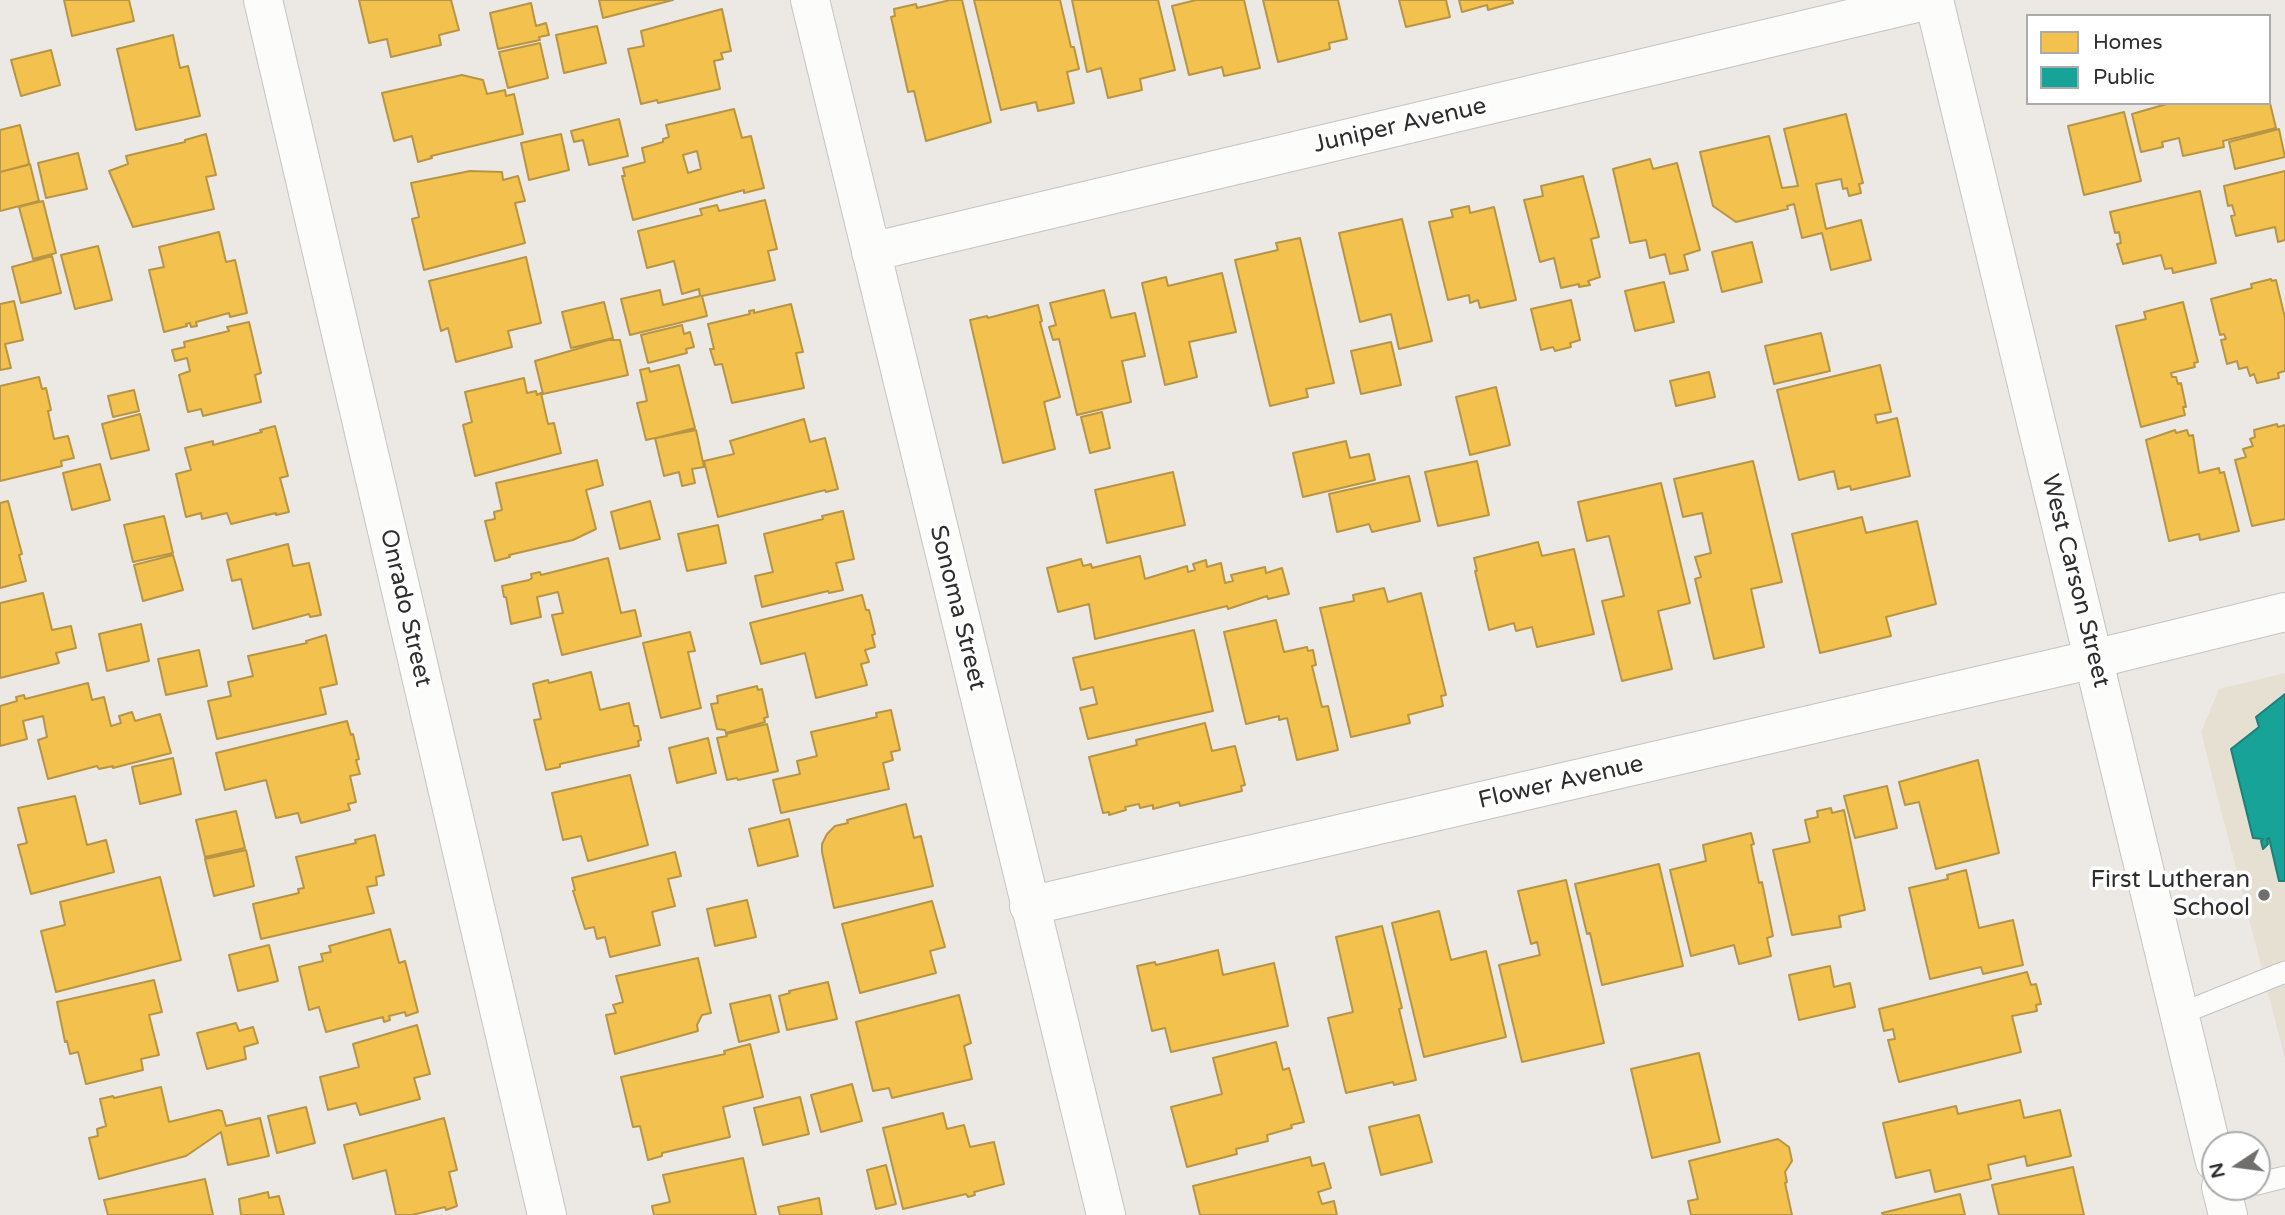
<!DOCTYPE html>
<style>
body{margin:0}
#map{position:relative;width:2285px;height:1215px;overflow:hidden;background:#ece8e4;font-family:"Varela Round",sans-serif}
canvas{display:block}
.legend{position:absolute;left:2026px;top:14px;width:245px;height:91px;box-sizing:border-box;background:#fff;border:2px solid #ababab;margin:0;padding:9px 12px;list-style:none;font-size:21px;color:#2e2e2e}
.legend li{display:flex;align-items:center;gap:14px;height:35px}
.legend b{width:35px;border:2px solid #ababab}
.north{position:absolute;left:2201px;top:1131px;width:70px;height:70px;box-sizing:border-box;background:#fff;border:2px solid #ababab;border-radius:50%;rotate:257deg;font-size:19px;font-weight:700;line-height:28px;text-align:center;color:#2e2e2e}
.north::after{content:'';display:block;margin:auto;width:24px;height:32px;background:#706f6e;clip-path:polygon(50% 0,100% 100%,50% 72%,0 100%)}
</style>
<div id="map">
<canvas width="2285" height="1215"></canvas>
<ul class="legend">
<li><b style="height:19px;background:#f2c14e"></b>Homes</li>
<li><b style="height:19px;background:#17a398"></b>Public</li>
</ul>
<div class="north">N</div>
</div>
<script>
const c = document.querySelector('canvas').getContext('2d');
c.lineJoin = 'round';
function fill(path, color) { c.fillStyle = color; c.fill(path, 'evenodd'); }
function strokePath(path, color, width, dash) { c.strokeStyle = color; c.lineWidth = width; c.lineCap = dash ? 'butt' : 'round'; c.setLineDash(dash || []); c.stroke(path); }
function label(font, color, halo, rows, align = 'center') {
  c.font = font + ' "Varela Round",sans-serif'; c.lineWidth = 7; c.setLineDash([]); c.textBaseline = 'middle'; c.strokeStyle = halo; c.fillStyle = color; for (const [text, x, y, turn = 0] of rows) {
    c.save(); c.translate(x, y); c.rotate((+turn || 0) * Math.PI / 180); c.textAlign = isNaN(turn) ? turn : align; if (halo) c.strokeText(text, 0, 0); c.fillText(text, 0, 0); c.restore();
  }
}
fill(new Path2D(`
 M2285,673V1059L2201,732L2219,689Z`), '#e6e0d3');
const homes = new Path2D(`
 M64,0H129L134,21L72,36Z
 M359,0H451L459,30L439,35L441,45L391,57L387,39L369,43Z
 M599,0H673L603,18Z
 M950,0H962L991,122L926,141L914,91L908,92L891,17L895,16L894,9L916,4L917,8Z
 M974,0H1060L1071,47H1074L1079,69L1067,72L1074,103L1038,111L1036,102L1001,110Z
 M1072,0H1158L1175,70L1140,79L1142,90L1108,98L1101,68L1087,72Z
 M1196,0H1244L1260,68L1224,76L1222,67L1189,75L1172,6Z
 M1263,0H1338L1347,39L1329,43L1330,49L1278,62Z
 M1399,0H1446L1450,17L1406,27Z
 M1459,0H1512L1513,3L1488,10L1487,5L1462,12Z
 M531,3L536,26L546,23L549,35L539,37L540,40L498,49L490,13Z
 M722,9L731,51L721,53L723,59L714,61L720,89L658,103L657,100L641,104L628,49L644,46L641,31Z
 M597,26L606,63L564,73L556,35Z
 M173,35L180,68L188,66L200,116L136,130L117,49Z
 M540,43L548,78L508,88L499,52Z
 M51,50L60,85L21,96L11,60Z
 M462,75L483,80L487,94L505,90L506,96L514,94L523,134L431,156L432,158L418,162L412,136L394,141L382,93Z
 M2269,99L2276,128L2223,141L2224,147L2183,156L2179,138L2162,142L2163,147L2141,152L2132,114L2170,103H2269Z
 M734,109L742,138L751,136L764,188L744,193V190L633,220L622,176H625L623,168L645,162L642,148L663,142V139L669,137L666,125ZM697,151L701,169L688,173L683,155Z
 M2124,112L2141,181L2084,195L2068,126Z
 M1846,114L1863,183L1859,184L1861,193L1849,196L1847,188L1843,189L1841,179L1816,184L1826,229L1861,220L1871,260L1831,270L1822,233L1802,238L1794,204L1787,206L1788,209L1736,222L1713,206L1700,152L1769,136L1782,188L1798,186L1784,129Z
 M619,119L628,156L589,165L583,140L574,142L571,131Z
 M20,125L29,162L28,165L0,172V130Z
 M2279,129L2285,157L2235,169L2229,142Z
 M206,134L216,175L206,177L214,209L133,227L109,171L128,164L126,156L185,142V140Z
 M561,134L569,170L529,180L521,143Z
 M78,153L87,189L46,198L38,163Z
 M1650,159L1653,169L1677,163L1700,250L1684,255L1688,270L1670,274L1665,254L1650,258L1646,240L1630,243L1613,169Z
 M30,164L39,201L0,211V172Z
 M470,171L502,172L503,180L518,176L525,201L515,203L525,243L424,270L412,219L419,217L411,183Z
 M2285,171V240L2278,242L2275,227L2236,236L2231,216L2235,215L2232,205L2228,206L2224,186Z
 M1583,176L1599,237L1591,239L1600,277L1588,281L1590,285L1579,287V284L1561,288L1554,258L1540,262L1524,200L1543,196L1541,186Z
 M2200,191L2216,263L2173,273L2172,268L2165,269L2161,255L2123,264L2117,244L2121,243L2119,232L2115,233L2110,212Z
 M765,200L777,249L768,251L775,280L702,296L707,316L630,335L621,299L660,290L663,305L700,296L699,289L682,294L674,261L647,268L638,231L702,215L700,209L717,205L719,211Z
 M43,201L56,253L33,259L19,207Z
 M1469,206L1470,213L1494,207L1516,300L1480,308L1478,300L1470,303L1469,295L1448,300L1429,222L1453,217L1451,210Z
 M1402,219L1432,341L1399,349L1391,314L1360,322L1339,233Z
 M219,232L226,262L235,260L247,313L230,317L229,313L196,322L197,326L191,327L190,323L186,324L187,326L164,332L149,270L164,267L159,247Z
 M1300,238L1334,383L1306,389L1308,397L1270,406L1235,260L1278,250L1276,243Z
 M1752,242L1762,282L1722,292L1712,252Z
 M98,246L112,300L75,309L61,255Z
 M52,256L61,293L21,303L12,267Z
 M526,257L541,323L508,331L512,347L456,362L448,328L441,331L429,281Z
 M1222,273L1236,332L1189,342L1197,377L1165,385L1142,283L1166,277L1168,286Z
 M2271,279L2272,281L2276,280L2285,318V371L2278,373L2279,378L2257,383L2254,374L2250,376L2247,367L2239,369L2237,361L2227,364L2221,340L2226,339L2224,334L2220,335L2211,299L2252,288L2251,284Z
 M1664,282L1674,322L1635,331L1625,291Z
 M1104,290L1111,318L1135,313L1145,356L1122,361L1131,402L1077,415L1059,339L1053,340L1049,327L1056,325L1050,303Z
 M1571,300L1580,340L1570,343L1571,347L1555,351L1553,347L1541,350L1531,309Z
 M14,301L23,340L5,344L11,368L0,370V304Z
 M604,302L613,338L571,348L562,312Z
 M2183,302L2198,362L2194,363L2195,367L2171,373L2172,377H2176L2178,384L2181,383L2186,407H2183L2185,415L2141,427L2116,326L2146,319L2144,312Z
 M791,304L803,352L796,353L804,388L732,403L722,364L715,365L710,349H714L708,324L750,314L749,311L754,310V313Z
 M1038,305L1042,321L1040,322L1060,397L1044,402L1055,449L1003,463L970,320L987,316L988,318Z
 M249,322L261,373L255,375L261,402L203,416L201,409L188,412L179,375L190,371L187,358L175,361L172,350L185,347L184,342L229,331L227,327Z
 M682,325L684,334L690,332L694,347L686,349L687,353L648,363L641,335Z
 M1821,333L1830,371L1774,384L1765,346Z
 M608,340H620L628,375L543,394L535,361Z
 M1391,342L1401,385L1361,394L1351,351Z
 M679,365L695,428L656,438L696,430L704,467L692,469L695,483L682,486L679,472L664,476L655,438L646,440L637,403L647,401L640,370L649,368L650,372Z
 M1880,365L1891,412L1875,415L1877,423L1897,418L1910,476L1851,490L1850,486L1838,489L1834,471L1799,480L1777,390Z
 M1709,372L1715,397L1676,406L1670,381Z
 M39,377L42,389L46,388L51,410L48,411L54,439L68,436L74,458L61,461L62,466L0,481V386Z
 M524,378L527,393L536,391L537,395L541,393L548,424L554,423L561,453L475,476L463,425L472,422L465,392Z
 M1496,387L1510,445L1470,455L1456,397Z
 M134,390L139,411L113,417L108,396Z
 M1102,412L1110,448L1090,453L1081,417Z
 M140,414L149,450L111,459L102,424Z
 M804,419L810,442L825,438L838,489L826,492L825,490L718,517L704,461L734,454L730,441Z
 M2277,424L2278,427L2285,425V519L2252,526L2235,460L2246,457L2243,449L2253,446L2250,439L2255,437L2254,430Z
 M275,426L288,476L280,478L289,512L276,515V513L231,524L227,513L202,519L201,513L186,517L176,474L191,470L185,448L213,441V445L262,432L260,430Z
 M2175,430L2176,433L2187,430L2189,436L2193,435L2199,473L2219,468L2220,473L2224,472L2239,531L2200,540L2199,534L2169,541L2146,440Z
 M1346,441L1350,458L1369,454L1375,480L1303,497L1293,453Z
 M597,460L603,485L586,490L596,529L573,540L509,555L510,557L495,561L485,521L495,519L494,512L502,510L496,483Z
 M1477,461L1489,515L1438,526L1425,472Z
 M1753,461L1782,582L1751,589L1764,647L1714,659L1695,579L1701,577L1695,557L1711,553L1702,513L1683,517L1674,479Z
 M100,464L110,500L72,510L63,473Z
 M1173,472L1185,525L1107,543L1095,490Z
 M1409,476L1420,521L1372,532L1369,524L1337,532L1329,494Z
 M1661,483L1690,603L1658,611L1672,669L1622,681L1602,601L1624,596L1609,536L1587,541L1578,502Z
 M8,501L22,554L19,555L26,581L0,588V503Z
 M650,501L660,539L620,549L611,512Z
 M843,511L854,559L836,563L843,590L829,593L828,591L762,607L755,576L773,572L764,534L823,519L822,516Z
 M164,516L173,553L133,562L124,525Z
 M1862,517L1866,533L1917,521L1936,604L1886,617L1891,636L1820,653L1792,534Z
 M718,525L726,563L687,571L678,534Z
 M1538,542L1542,556L1574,549L1594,634L1537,647L1532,627L1516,631L1514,623L1489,630L1475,571H1477L1474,558Z
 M288,544L293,566L309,563L321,615L310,617L309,614L253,629L241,579L232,581L227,560Z
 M173,555L183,590L143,601L134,565Z
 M1140,556L1145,579L1187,566L1188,572L1195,570L1193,564L1206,560L1207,567L1221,563L1225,583L1233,581L1231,575L1265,567L1266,573L1282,568L1289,594L1268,599L1267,596L1228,609L1227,606L1095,639L1089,604L1058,612L1047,568L1081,559L1083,566L1091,564L1092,568Z
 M608,558L621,613L635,610L641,636L562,655L552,615L563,613L558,592L537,597L541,617L511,624L506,597H504L502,586L529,580L532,578L531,574L540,572L541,575Z
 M1384,588L1388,602L1421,593L1446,695L1441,696L1443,706L1408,715L1410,723L1351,737L1320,608L1354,601L1353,595Z
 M43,593L52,630L71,626L76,648L56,653L59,663L0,678V603Z
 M862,595L866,610H869L875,634L872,635L875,647L865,650L869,662L861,664L867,685L816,698L805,653L761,664L750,623Z
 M1276,620L1284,652L1307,647L1308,651L1313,650L1316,665L1312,666L1322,707L1328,706L1338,750L1297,760L1287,718L1279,720V716L1246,724L1224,632Z
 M141,624L149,661L107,671L99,634Z
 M1194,630L1213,711L1088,739L1080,708L1097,704L1093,687L1081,690L1073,658Z
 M690,632L695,651L688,652L701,708L661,718L643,643Z
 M326,635L337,684L320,688L326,714L217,739L208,701L231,696L228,682L253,676L248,656L307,643L306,641Z
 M199,650L207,686L166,695L158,659Z
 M591,672L600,710L629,703L634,726H638L641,740L638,741L639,746L560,764V767L546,770L534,720L541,719L533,684L548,680L549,683Z
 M88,683L92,700L104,697L111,726L121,723L119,716L132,712L135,721L160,714L171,753L113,768V766L99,769L97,766L48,779L38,740L47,737L43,716L23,721L27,739L0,746V706L17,701L16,697L24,695L25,699Z
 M757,686L758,690L762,689L768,717L764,718L765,722L726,733L725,730L717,729L711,704L718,703L717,696Z
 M891,710L900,750L891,752L893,760L883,763L889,789L781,813L773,780L800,774L797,761L817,756L811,732L877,717L876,713Z
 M347,721L351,735L353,734L359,759L356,760L360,774L350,776L356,802L348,804L350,810L301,823L298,813L276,818L266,780L225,790L216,753Z
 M1205,723L1212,751L1235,746L1245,785L1241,786L1242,791L1180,806L1179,802L1153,809V805L1140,808L1139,804L1125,807L1126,810L1109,815V812L1103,813L1089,757L1137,745L1136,740Z
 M767,724L778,771L738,780L737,778L727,780L717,738L727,736L726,734Z
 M708,738L716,773L677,783L669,748Z
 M173,758L181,794L140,804L132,767Z
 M1978,760L1999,853L1936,869L1919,802L1905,805L1899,782Z
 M630,775L648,845L588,861L581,836L563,840L552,793Z
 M1887,786L1897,828L1855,838L1844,796Z
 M75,796L87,845L106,840L114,872L31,894L18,845L27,843L18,808Z
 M906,804L914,838L921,836L933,886L834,908L822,852V844L827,834L835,826L848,823L847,820Z
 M1831,808L1832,813L1844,810L1865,910L1839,916L1841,927L1792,935L1773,850L1810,842L1805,820L1818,817L1817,811Z
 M236,811L245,848L205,857L196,820Z
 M789,819L798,856L758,866L749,829Z
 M1751,833L1754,844L1751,845L1759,883L1762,882L1773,936L1767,938L1771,956L1739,964L1734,945L1691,956L1670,870L1706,861L1703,845Z
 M375,835L384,875L376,877L377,885L367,887L374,913L261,939L253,904L299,893L298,889L304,888L296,857L356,843L355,840Z
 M246,850L254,886L214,896L205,859Z
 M675,852L681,876L668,879L675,906L652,912L660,945L610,957L605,937L597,939L594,927L585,929L573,891L575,890L572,878Z
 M1659,864L1683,966L1602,985L1590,933L1587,934L1575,884Z
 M1966,870L1979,928L2013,920L2023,965L1983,974L1981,967L1930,979L1909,888L1948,879L1947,875Z
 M160,877L181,960L56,992L41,931L65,925L60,902Z
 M1566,880L1604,1043L1522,1062L1499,965L1540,955L1537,942L1531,944L1518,891Z
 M747,900L756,937L715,946L707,909Z
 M932,901L945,947L930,951L936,973L860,993L842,924Z
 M1439,911L1451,960L1486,951L1506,1037L1424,1057L1392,923Z
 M1382,926L1402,1008L1399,1009L1416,1080L1394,1085L1393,1082L1346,1093L1328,1018L1353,1012L1336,937Z
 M390,929L399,963L405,961L418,1012L406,1016L405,1012L389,1016L390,1020L384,1022L383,1017L326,1032L319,1007L309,1010L299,967L323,961L321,954L331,952L329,946Z
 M269,945L278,981L238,991L229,955Z
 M1218,950L1223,975L1274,963L1288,1026L1171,1052L1165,1028L1152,1031L1137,966L1155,962L1156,965Z
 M698,958L711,1013L702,1015L697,1025L698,1031L615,1054L606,1015L616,1013L613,1005L623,1002L616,976Z
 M1830,966L1834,987L1850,983L1855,1007L1799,1020L1789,975Z
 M2027,972L2031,985L2036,984L2041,1004L2036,1005L2037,1011L2012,1016L2021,1052L1899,1082L1888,1040L1895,1039L1893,1029L1884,1031L1879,1009Z
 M154,980L162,1012L149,1015L159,1055L141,1059L143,1070L86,1084L78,1052L70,1054L67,1041L65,1042L57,1002Z
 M828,982L837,1019L787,1030L779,996L790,993L789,991Z
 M770,995L779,1032L739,1042L730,1004Z
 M959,995L971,1043L964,1046L972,1079L892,1098L889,1088L873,1091L856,1022Z
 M236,1023L239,1031L253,1027L258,1043L244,1047L246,1059L207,1069L197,1033Z
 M417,1025L430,1074L414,1078L420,1099L360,1115L356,1103L328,1110L320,1077L359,1067L353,1044Z
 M1276,1042L1283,1070L1289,1068L1304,1122L1291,1125L1292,1128L1267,1135L1268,1141L1236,1149L1237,1154L1187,1167L1171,1107L1222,1094L1213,1058Z
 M750,1044L763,1097L723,1107L730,1137L662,1153V1156L648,1160L640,1126L633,1127L621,1077L725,1054L724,1051Z
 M1699,1053L1720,1142L1652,1158L1631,1069Z
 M852,1084L862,1121L821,1132L811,1095Z
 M161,1087L169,1122L218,1110L222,1111L226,1126L260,1118L269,1156L228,1165L221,1132L186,1156L99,1179L89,1138L98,1136L97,1129L106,1126L100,1099L113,1096L114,1098Z
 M800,1097L809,1134L763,1145L754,1108Z
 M2020,1100L2024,1118L2060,1110L2071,1156L2027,1166L2025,1156L1988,1165L1991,1179L1935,1192L1930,1170L1896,1178L1883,1123L1956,1106L1958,1114Z
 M306,1107L315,1143L277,1153L268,1116Z
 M943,1113L947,1129L964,1125L970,1147L994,1142L1004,1184L974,1192L975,1195L968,1197L966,1194L903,1209L883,1128Z
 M1419,1115L1432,1162L1381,1175L1369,1127Z
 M444,1118L457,1170L449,1172L457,1206L446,1210L445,1207L412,1215H396L386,1170L353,1179L344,1145Z
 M1778,1139L1789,1147L1792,1161L1785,1172L1787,1182L1785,1183L1792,1215H1691L1688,1201L1698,1199L1689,1161Z
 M1310,1157L1312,1166L1324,1163L1331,1188L1318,1192L1322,1204L1334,1201L1337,1215H1200L1193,1186Z
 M743,1158L756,1215H654L652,1206L670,1202L663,1175Z
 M886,1165L896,1204L876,1209L867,1170Z
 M2073,1167L2084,1215H1999L1992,1185Z
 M205,1179L213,1215H108L104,1200Z
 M268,1192L269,1198L279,1196L284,1215H241L239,1199Z
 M1960,1194L1965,1215H1883L1882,1213Z
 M819,1198L822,1215H780L778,1207Z`);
fill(homes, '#f2c14e');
strokePath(homes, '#b79544', 2);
const public = new Path2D(`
 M2285,694V881H2279L2269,838L2267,839L2268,844L2263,849L2261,841L2263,839L2253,838L2231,749L2259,727L2256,717Z`);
fill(public, '#17a398');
strokePath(public, '#1e8078', 2);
const lane = new Path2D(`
 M2180,1014L2285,972
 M2257,1184L2285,1177`);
const street = new Path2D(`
 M263,0L547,1215
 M810,0L1106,1215
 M871,252L1929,0
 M1029,906L2094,659L2285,612`);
const secondary = new Path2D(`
 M1934,0L2215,1162
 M2221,1187L2228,1215`);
strokePath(lane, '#c5c4c5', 23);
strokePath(street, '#c5c4c5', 40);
strokePath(secondary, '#c5c4c5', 40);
strokePath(lane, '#fcfcfb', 21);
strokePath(street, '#fcfcfb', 38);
strokePath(secondary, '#fcfcfb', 38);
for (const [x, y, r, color] of [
 [2264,895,7,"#706f6e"]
]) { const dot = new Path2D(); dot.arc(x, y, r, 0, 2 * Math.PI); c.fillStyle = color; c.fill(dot); strokePath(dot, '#fff', 2.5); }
label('24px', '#2e2e2e', '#fff', [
 ["Juniper Avenue",1400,126,-13],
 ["West Carson Street",2075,581,76],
 ["Onrado Street",405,608,77],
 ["Sonoma Street",957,608,76],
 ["Flower Avenue",1561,783,-13]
]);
label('24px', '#2e2e2e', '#fff', [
 ["First Lutheran",2250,881],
 ["School",2250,909]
], 'right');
</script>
